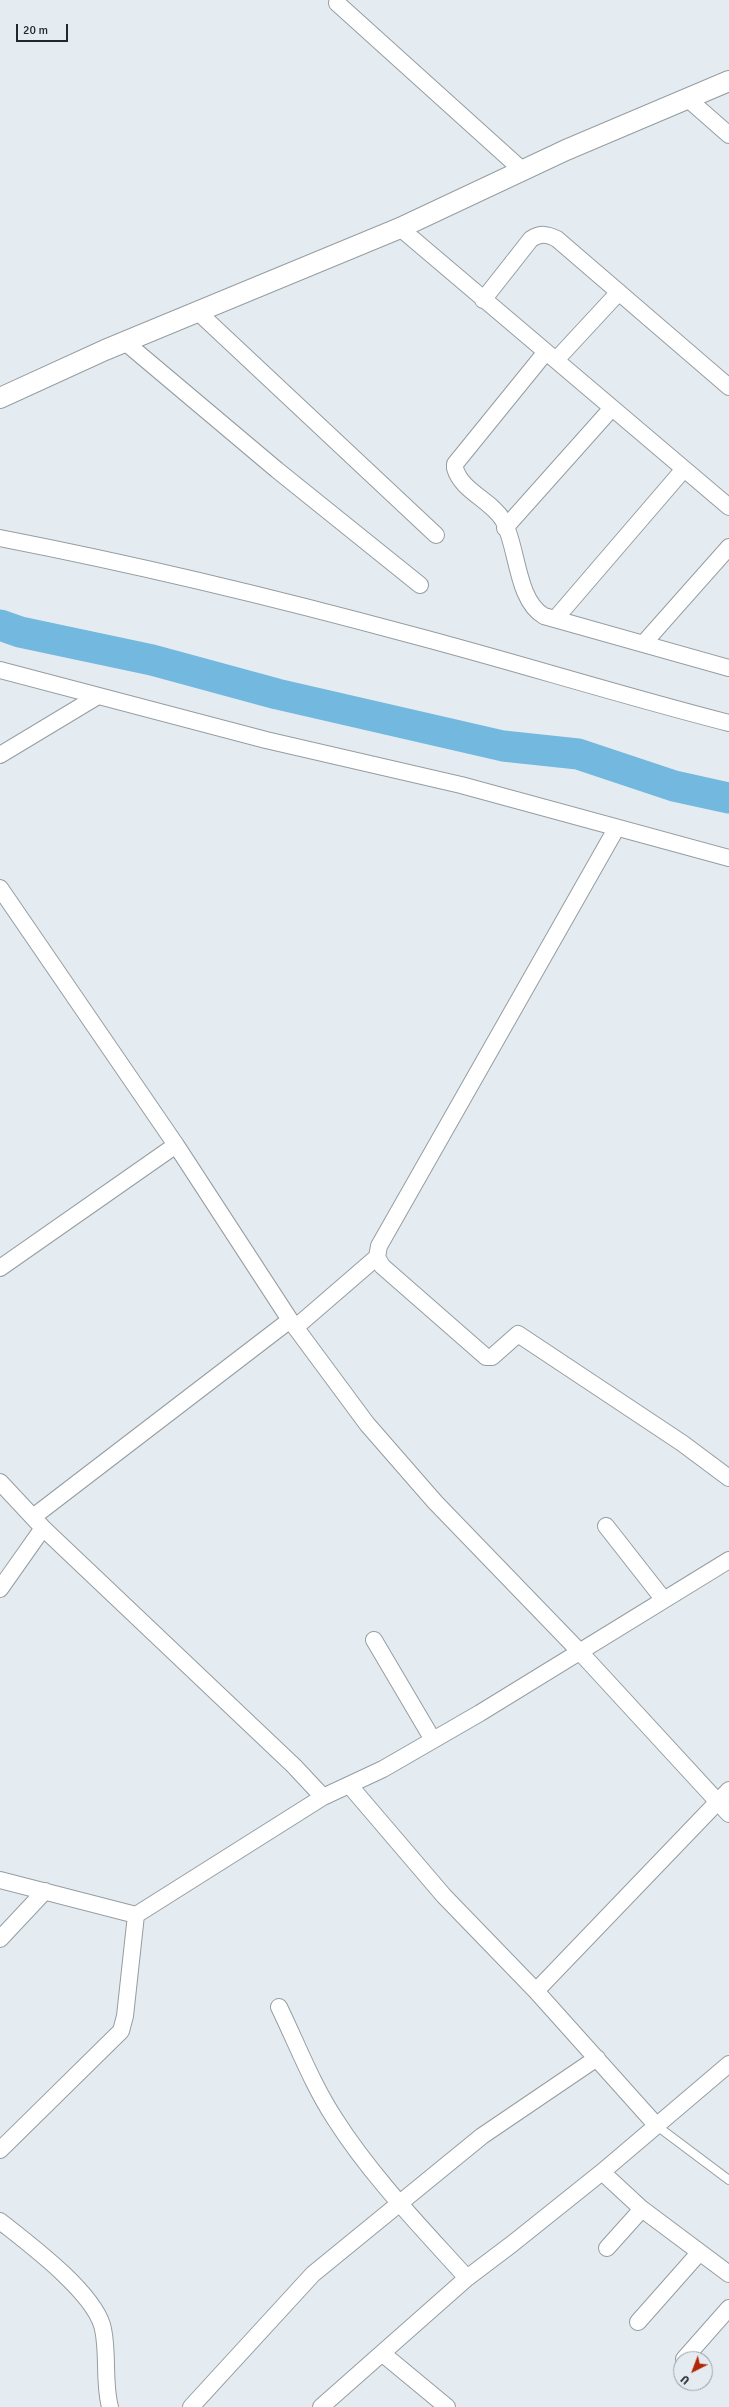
<!DOCTYPE html>
<style>
body{margin:0}
#map{position:relative;width:729px;height:2407px;overflow:hidden;background:#e5ecf1;font-family:Signika,sans-serif}
canvas{display:block}
.north{position:absolute;left:673px;top:2351px;width:40px;height:40px;box-sizing:border-box;background:#e5ecf1;border:1px solid #989da1;border-radius:50%;rotate:222deg;font-size:11px;font-weight:700;line-height:16px;text-align:center;color:#242729}
.north::after{content:'';display:block;margin:auto;width:14px;height:18px;background:#b22506;clip-path:polygon(50% 0,100% 100%,50% 72%,0 100%)}
.scale{position:absolute;left:16px;top:24px;width:52px;height:18px;box-sizing:border-box;border:2px solid #242729;border-top:0;padding-left:5px;font-size:12px;line-height:14px;white-space:nowrap;color:#242729;-webkit-text-stroke:3px #e5ecf1;paint-order:stroke}
</style>
<div id="map">
<canvas width="729" height="2407"></canvas>
<div class="north">U</div>
<div class="scale">20 m</div>
</div>
<script>
const c = document.querySelector('canvas').getContext('2d');
c.lineJoin = 'round';
function strokePath(path, color, width, dash) { c.strokeStyle = color; c.lineWidth = width; c.lineCap = dash ? 'butt' : 'round'; c.setLineDash(dash || []); c.stroke(path); }
strokePath(new Path2D(`
 M0,625L20,632L152,660L277,694L503,746L578,754L674,786L729,798`), '#73b8df', 31);
const service = new Path2D(`
 M657,2126L729,2180`);
const minor = new Path2D(`
 M337,3L522,170
 M688,99L729,135
 M400,228L729,507
 M483,300L531,239C541,233 547,234 557,239L729,387
 M198,312L436,535
 M125,342L277,470L420,585
 M545,353L455,464V468C461,491 491,500 503,520C518,547 516,600 544,616L729,668
 M556,360L619,292
 M505,528L612,408
 M0,538C139,565 276,598 412,635C518,663 623,696 729,723
 M556,618L684,469
 M643,644L729,547
 M0,670L266,740L461,785L729,858
 M0,755L98,696
 M616,829L379,1246L377,1257L382,1266L486,1357H492L518,1334L682,1443L729,1478
 M0,888L176,1145L290,1320L367,1424L435,1502L580,1652L729,1814
 M0,1268L176,1145
 M296,1327L377,1257
 M0,1482L43,1528L294,1766L323,1797
 M33,1517L290,1320
 M606,1526L664,1600
 M0,1589L43,1528
 M374,1640L433,1740
 M350,1786L444,1896L536,1991L657,2126
 M0,1880L136,1915L323,1797L383,1769L480,1713L729,1560
 M0,1939L45,1891
 M536,1991L729,1790
 M279,2007C297,2044 312,2084 335,2119C372,2177 421,2227 467,2278
 M0,2150L121,2031L125,2016L136,1915
 M602,2172L642,2209L729,2274
 M0,2221C29,2244 91,2290 102,2325C109,2349 103,2381 110,2407
 M607,2248L642,2209
 M638,2322L699,2253
 M383,2354L447,2407
 M684,2359L729,2308
 M191,2407L313,2274L482,2136L597,2058
 M321,2407L467,2278L512,2244L602,2172L729,2064`);
const tertiary = new Path2D(`
 M0,398L105,350L400,228L566,150L729,81`);
strokePath(service, '#969da1', 10);
strokePath(minor, '#969da1', 18);
strokePath(tertiary, '#969da1', 22);
strokePath(service, '#fff', 8);
strokePath(minor, '#fff', 16);
strokePath(tertiary, '#fff', 20);
</script>
